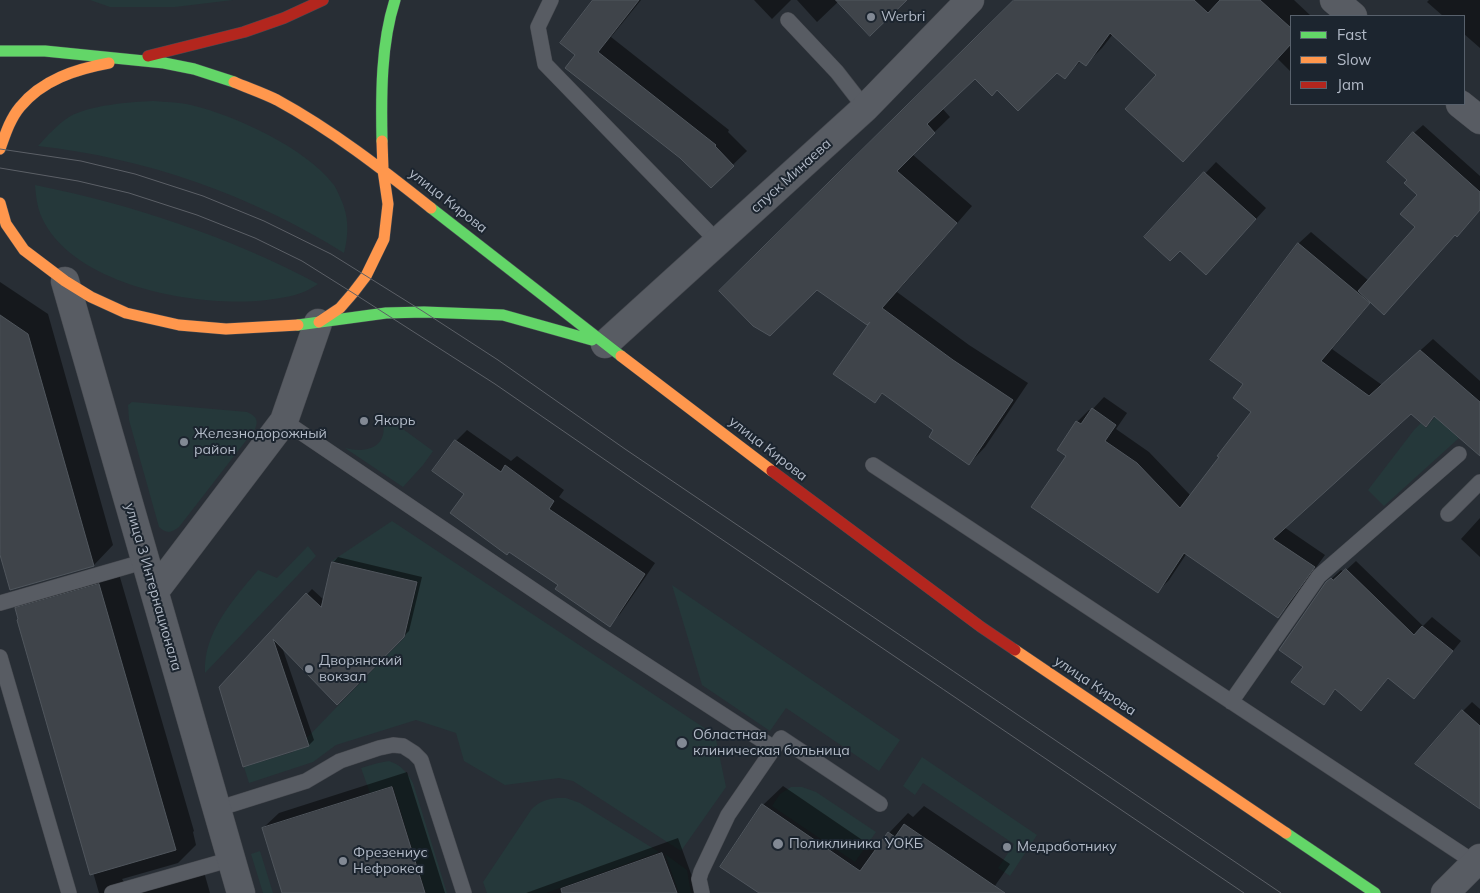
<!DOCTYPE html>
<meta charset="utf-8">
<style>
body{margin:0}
#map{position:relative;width:1480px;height:893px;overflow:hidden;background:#282e35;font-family:Mulish,sans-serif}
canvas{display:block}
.legend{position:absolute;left:1290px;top:15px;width:175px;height:90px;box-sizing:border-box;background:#1c252f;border:1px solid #58616c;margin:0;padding:6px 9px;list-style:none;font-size:15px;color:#b2bac7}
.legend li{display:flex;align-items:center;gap:10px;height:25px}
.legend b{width:25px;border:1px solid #58616c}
</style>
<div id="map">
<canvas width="1480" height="893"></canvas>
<ul class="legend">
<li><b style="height:6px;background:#63d668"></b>Fast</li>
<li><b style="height:6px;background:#ff974d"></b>Slow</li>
<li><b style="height:6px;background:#b3261e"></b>Jam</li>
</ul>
</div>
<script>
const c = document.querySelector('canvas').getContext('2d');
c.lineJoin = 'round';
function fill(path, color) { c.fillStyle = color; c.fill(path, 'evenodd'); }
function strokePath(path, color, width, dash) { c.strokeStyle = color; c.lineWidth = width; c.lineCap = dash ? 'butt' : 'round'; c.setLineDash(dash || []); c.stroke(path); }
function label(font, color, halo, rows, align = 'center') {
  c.font = font + ' Mulish,sans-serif'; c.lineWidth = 4; c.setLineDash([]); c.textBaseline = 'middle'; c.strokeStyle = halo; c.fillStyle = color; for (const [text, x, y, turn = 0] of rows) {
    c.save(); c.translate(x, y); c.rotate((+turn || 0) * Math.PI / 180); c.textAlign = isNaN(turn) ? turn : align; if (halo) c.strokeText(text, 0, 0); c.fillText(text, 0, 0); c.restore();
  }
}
fill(new Path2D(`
 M90,0H233L175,7H110Z
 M153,101C165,102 178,102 191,105C234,115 306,148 333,184C336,187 338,193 340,197C349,216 349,233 344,253C251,195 146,158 38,146C48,135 57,125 69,117C89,105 130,102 153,101Z
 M35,185C134,205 230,237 318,284C313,287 307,291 301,293C291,297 279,298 267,300C200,308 74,287 42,218C37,207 36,196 35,185Z
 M132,402L247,412C256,416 259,420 255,429L179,527C171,533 167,534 159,527L129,420L128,405Z
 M381,413L433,451L423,465L403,487L345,448C373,455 391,443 381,413Z
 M1435,417L1459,438L1384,506L1368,490L1414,430L1421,423L1426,428Z
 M392,521L715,735L726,787L681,851L573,781L559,778L505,785L464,761L456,733L416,720L336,745L313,762L249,783L244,767L293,752L405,637L418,582L332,561Z
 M308,546L316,556L205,673C203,632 234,599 258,570L277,578Z
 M672,585L900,740L879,771L786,708L770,731L702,685Z
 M922,757L1037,835L1010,876L998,868L1014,844L923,783L915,795L903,786Z
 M389,761C401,765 407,772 413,783L447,893H426L393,786L370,793L361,768L378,763Z
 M791,787H802L816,792L876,832L855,862L772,806L780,794Z
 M557,798H566L580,803L659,852L546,893H487L483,882L531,810C538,802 546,799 557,798Z
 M260,851L273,893H263L251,854Z
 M665,854L687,870L691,893H679Z`), '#25383a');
fill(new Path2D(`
 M595,0H641L611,37L729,130L728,132L747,151L711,186L577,54Z
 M754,0H791L772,19Z
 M797,0H905L839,1L817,22Z
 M1016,0H1294L1311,16H1291V72L1278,59L1183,161L1158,75L1113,34L1102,48L1086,64L1081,61L1064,77L1057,71L997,89L975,77L942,108L950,117L912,154L972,206L897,292L969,345L1028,383L985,447L969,464L935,430L883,393L874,402V319L817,289L770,334Z
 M1429,0H1480V48L1464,34V16H1443L1427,2Z
 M1423,125L1480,176V210L1455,234L1371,302L1332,349L1382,385L1433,339L1480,381V446L1435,415L1425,425L1411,412L1284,527L1325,555L1289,605L1278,617L1187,553L1169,580L1158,591L1067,456L1077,422L1089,410L1091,411L1104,397L1127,413L1116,429L1149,452L1191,496L1253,412L1245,384L1212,360L1299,243L1311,232L1369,281L1417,227L1419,194L1409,180L1414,133Z
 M1216,162L1266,208L1217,262L1146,237Z
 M0,282L48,314L113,545L94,565L0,551Z
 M467,430L511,461L517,456L564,490L559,497L655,563L620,614L609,625L559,584L466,494L434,471L456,441Z
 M1480,518V557L1461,539Z
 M338,557L422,577L409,631L337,703L282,647L314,740L309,745L220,687L312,589L324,600L333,563Z
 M1356,561L1423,626L1432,617L1461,641L1423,688L1414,698L1389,677L1361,710L1336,689L1323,703L1304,666L1327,583L1341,570L1344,572Z
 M117,567L194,831L193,832L196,845L178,863L122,879L124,882L202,865L210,893H99L17,609L35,591Z
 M1472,702L1480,709V807L1463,711Z
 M407,772L445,893H283L263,828L279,813Z
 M783,786L877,850L889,833L908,813L913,817L924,806L1010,864L990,893H761L763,805Z
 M678,838L698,893H526Z`), '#0007');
const building = new Path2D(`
 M593,0H639L598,52L716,145L715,146L734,166L711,188L680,158L565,68L575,55L560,43Z
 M836,0H907L870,36Z
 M1014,0H1194L1208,13L1220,0H1260L1291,28V44L1183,162L1125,109L1156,75L1110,33L1086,66L1079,61L1065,79L1057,73L1018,111L997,90L992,96L975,79L927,124L935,133L897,171L957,223L882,308L953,360L1013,400L969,465L929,437L933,430L882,393L875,403L833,374L870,322L867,325L817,290L770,336L753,326L719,291Z
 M1413,132L1480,192V210L1457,237L1455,235L1384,315L1358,291L1415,227L1400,214L1417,195L1404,183L1407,180L1387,162Z
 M1204,172L1256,219L1206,275L1180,251L1170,261L1144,237Z
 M1298,243L1370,303L1321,361L1369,396L1420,350L1480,402V456L1434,416L1426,427L1411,414L1273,539L1315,567L1278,618L1184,553L1158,593L1031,507L1066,456L1057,450L1076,421L1081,424L1092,408L1116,425L1105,441L1137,463L1180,508L1219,457L1217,456L1251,412L1233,398L1243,384L1210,360Z
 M0,315L28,334L94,566L10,590L0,555Z
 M455,440L501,472L505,465L554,501L549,509L645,574L610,627L555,589L558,585L509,552L507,555L450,513L464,494L432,471Z
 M332,562L417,582L404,637L337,705L273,639L309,746L243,767L219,687L306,593L321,607Z
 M1346,569L1414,635L1422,626L1453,651L1414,699L1388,678L1361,711L1335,689L1324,705L1291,682L1303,667L1279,650L1326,582L1331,578L1333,580Z
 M99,584L176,850L90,875L17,620L18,619L15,608Z
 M1462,710L1480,726V809L1415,764Z
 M392,787L425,893H282L262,828Z
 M762,804L860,871L888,832L895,837L904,824L1005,893H759L720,867Z
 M662,853L677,893H562L561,889Z`);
fill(building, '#3f444a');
strokePath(building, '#50565d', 1);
const lane = new Path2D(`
 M551,0L538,27L545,64L718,242
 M788,20L837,72L865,108
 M284,421L597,633L774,748
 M873,465L1480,866
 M1448,514L1480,482
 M0,603L146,561
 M0,657L69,893
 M1231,702L1319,576L1459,454
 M217,809L306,781L340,761L379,748L393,745L403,746L414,753L421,760L464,893
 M112,893L232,859
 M702,893L699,879L701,872L728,815L781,738L880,804`);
const street = new Path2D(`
 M1334,0L1353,16
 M1460,104L1480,120
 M65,281L241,893
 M605,344L865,108L970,0
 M155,591L284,421L318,323
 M1445,893L1480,858`);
const fast = new Path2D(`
 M0,51H45L164,63L194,69L234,82
 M382,141C381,95 381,43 395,0
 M431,208L621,356
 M298,325L386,313L424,312L503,315L592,340
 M1286,833L1375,893`);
const slow = new Path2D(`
 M234,82C248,88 263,93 277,100C332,130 382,169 431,208
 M0,149C5,135 10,119 20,107C42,80 76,69 109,63
 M0,203L6,224L24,250L65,281L91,297L126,313L179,325L226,329L298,325
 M319,322L340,308L353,293L366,276L384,239L388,204L383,170L382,141
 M621,356L772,471
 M1015,650L1286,833`);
const jam = new Path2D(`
 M148,56L244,32L284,18L323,0
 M772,471L981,627L1015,650`);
strokePath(lane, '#474a50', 16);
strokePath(street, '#474a50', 29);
strokePath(fast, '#464b52', 12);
strokePath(slow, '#464b52', 12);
strokePath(jam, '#464b52', 12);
strokePath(lane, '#585c63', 15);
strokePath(street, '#585c63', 28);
strokePath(fast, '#63d668', 11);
strokePath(slow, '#ff974d', 11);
strokePath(jam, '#b3261e', 11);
strokePath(new Path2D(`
 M0,149L81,161L135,174L203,196L264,221L331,254L424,312L498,360L625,449L1281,893
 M0,168L78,181L129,193L197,215L255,238L302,261L353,293L495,384L643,486L1244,893`), '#5c6067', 1);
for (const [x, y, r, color] of [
 [871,17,5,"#828994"],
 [364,421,5,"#828994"],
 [184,442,5,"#828994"],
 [309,669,5,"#828994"],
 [682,743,6,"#828994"],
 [778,844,6,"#828994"],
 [1007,847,5,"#828994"],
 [343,861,5,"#828994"]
]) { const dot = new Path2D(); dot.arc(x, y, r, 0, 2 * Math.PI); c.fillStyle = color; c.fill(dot); strokePath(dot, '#1c252f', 2); }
label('14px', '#b2bac7', '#1c252f', [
 ["Werbri",881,17],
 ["Якорь",374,421],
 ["Железнодорожный",194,434],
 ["район",194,450],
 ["Дворянский",319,661],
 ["вокзал",319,677],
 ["Областная",693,735],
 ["клиническая больница",693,751],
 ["Поликлиника УОКБ",789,844],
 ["Медработнику",1017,847],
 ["Фрезениус",353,853],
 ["Нефрокеа",353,869]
], 'left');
label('14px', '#b2bac7', '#1c252f', [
 ["спуск Минаева",791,176,-42],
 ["улица Кирова",448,201,38],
 ["улица Кирова",768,449,38],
 ["улица 3 Интернационала",153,587,74],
 ["улица Кирова",1095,686,34]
]);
</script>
